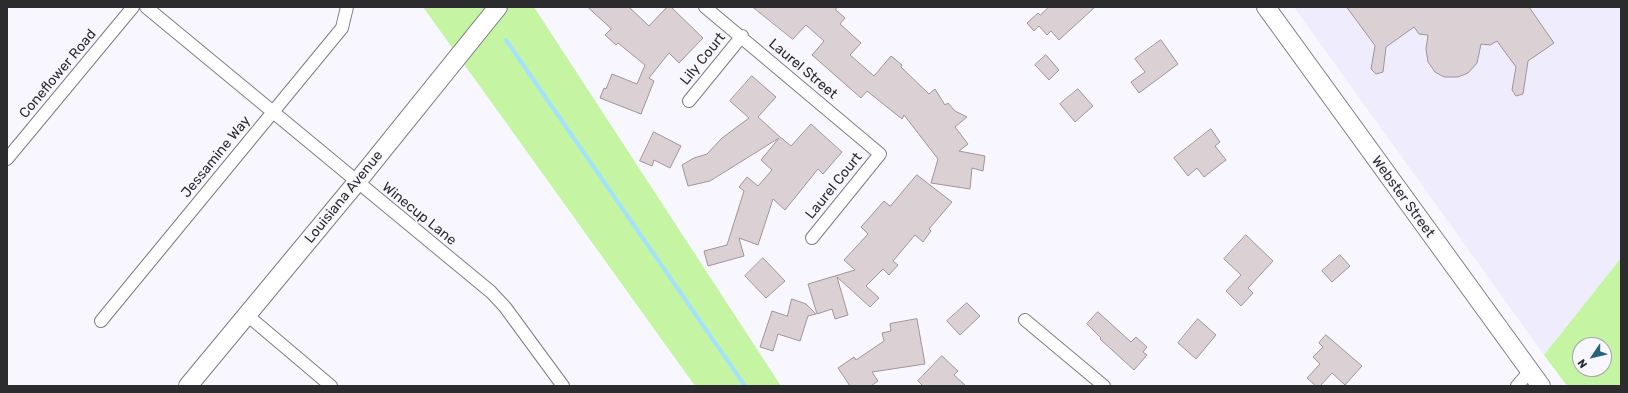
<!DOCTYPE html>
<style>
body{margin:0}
#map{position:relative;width:1628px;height:393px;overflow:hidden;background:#f8f7ff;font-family:Rubik,sans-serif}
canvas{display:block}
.frame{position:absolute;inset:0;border:8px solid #2c2c2f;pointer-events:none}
.north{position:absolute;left:1572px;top:337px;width:40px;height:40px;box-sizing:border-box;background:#f8f7ff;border:1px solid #a6a6ac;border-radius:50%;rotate:235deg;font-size:11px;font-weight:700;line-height:16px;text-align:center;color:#2c2c2f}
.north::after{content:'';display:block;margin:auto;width:14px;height:18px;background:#26647b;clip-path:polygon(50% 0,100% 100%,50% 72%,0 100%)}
</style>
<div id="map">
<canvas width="1628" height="393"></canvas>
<div class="frame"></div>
<div class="north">N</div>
</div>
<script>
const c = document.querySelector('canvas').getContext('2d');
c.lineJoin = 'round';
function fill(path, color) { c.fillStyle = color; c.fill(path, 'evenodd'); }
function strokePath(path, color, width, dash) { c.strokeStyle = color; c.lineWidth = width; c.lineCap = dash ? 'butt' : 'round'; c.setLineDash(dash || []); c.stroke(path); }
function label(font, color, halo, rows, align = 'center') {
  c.font = font + ' Rubik,sans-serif'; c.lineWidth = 3.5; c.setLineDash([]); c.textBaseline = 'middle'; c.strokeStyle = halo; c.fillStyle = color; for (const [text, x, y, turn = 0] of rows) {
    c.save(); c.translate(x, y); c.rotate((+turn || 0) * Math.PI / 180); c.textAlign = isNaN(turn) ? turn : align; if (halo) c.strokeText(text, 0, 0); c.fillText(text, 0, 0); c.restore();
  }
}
fill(new Path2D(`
 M1294,7H1621V258L1544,355Z`), '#efecfd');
fill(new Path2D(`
 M423,7H534L781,386H695Z
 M1621,258V386H1567L1544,355ZM1580,345H1604V369H1580Z`), '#c5f4a3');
strokePath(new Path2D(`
 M506,40L745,386`), '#a4e2fc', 4);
const building = new Path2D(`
 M588,7H629L649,26L667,7H671L703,38L679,63L669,53L649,78L654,81L641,114L600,98L604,88L606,89L612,74L637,84L645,65L618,43L616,45L605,35L611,29Z
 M753,7H836V10L845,18L840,24L861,43L850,55L874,76L891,56L902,65L901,67L929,94L935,89L945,105L948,103L955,111L967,117L955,127L968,144L959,151L985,156L983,171L972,168L970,189L931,183L938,159L904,115L902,119L867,91L861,98L812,55L824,41L806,25L793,39Z
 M1049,7H1095L1059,40L1051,31L1047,35L1039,26L1034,31L1027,23L1038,13L1040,15Z
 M1347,7H1529L1554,43L1528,61L1523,94L1516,96L1512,90L1516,67L1497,41L1490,45L1481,44L1477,63L1468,73L1458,77H1444L1435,72L1428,62L1426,49L1428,35L1419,34L1414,27L1386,47L1383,72L1376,74L1371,69L1375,46Z
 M1161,40L1178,64L1139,93L1131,82L1145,72L1135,59Z
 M1046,55L1059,70L1049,80L1035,65Z
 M752,76L776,97L758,117L780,137L791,146L811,124L842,152L823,174L818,169L785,210L773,199L758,245L739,238L744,256L708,266L704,251L727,245L744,191L739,187L747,177L758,186L772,170L761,160L779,138L710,181L688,186L682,165L694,158L707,154L722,138L749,118L730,101Z
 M1078,89L1093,106L1075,122L1060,104Z
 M1211,129L1220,142L1215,146L1226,160L1204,177L1197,168L1188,176L1174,158Z
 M654,132L681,146L670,168L654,160L652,166L640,161Z
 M917,175L952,202L929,229L931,231L923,242L915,235L893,261L898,265L889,275L883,269L866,286L879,298L870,307L837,277L848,315L835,319L832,309L817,314L808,284L855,270L844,260L868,234L861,227L884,201L890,206Z
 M1246,235L1273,261L1248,288L1253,293L1241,306L1226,291L1241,275L1224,259Z
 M1340,255L1350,266L1332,282L1322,271Z
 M763,258L785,281L766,298L745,276Z
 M792,299L806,304L816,314L808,316L800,341L778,334L773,351L760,347L772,311L787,316Z
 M967,303L980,316L960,335L947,321Z
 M1098,312L1131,342L1136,337L1147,347L1143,352L1147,355L1134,370L1100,339L1101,338L1087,324Z
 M917,319L925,364L872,372L878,381L871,386H850L838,368L854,357L856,360L884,341L882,333L891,331L890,324Z
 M1198,319L1216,335L1196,359L1178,343Z
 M1326,335L1362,366L1345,385L1332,373L1320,386H1316L1307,378L1320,364L1313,357L1323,347L1319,343Z
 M942,356L958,371L954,375L966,386H923L918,381Z`);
fill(building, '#dbd0d3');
strokePath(building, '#9f9497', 1);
const street = new Path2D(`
 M146,7L491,292L505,307L563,386
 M705,7L880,154L812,238
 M689,101L742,36
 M7,159L133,7
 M247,315L331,386
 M1025,320L1104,386
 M101,321L342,28L347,7
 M1517,386L1530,371`);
const secondary = new Path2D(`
 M1266,7L1541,386
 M188,386L357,182L498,7`);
strokePath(street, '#7e7d85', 14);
strokePath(secondary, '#7e7d85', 20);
strokePath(street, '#fff', 12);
strokePath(secondary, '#fff', 18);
label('14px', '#2c2c2f', '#f8f7ff', [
 ["Lily Court",703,59,-51],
 ["Laurel Street",803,69,40],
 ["Coneflower Road",58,74,-50],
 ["Jessamine Way",216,157,-51],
 ["Laurel Court",834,186,-51],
 ["Louisiana Avenue",344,197,-51],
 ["Webster Street",1403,197,54],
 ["Winecup Lane",419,214,39]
]);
</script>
